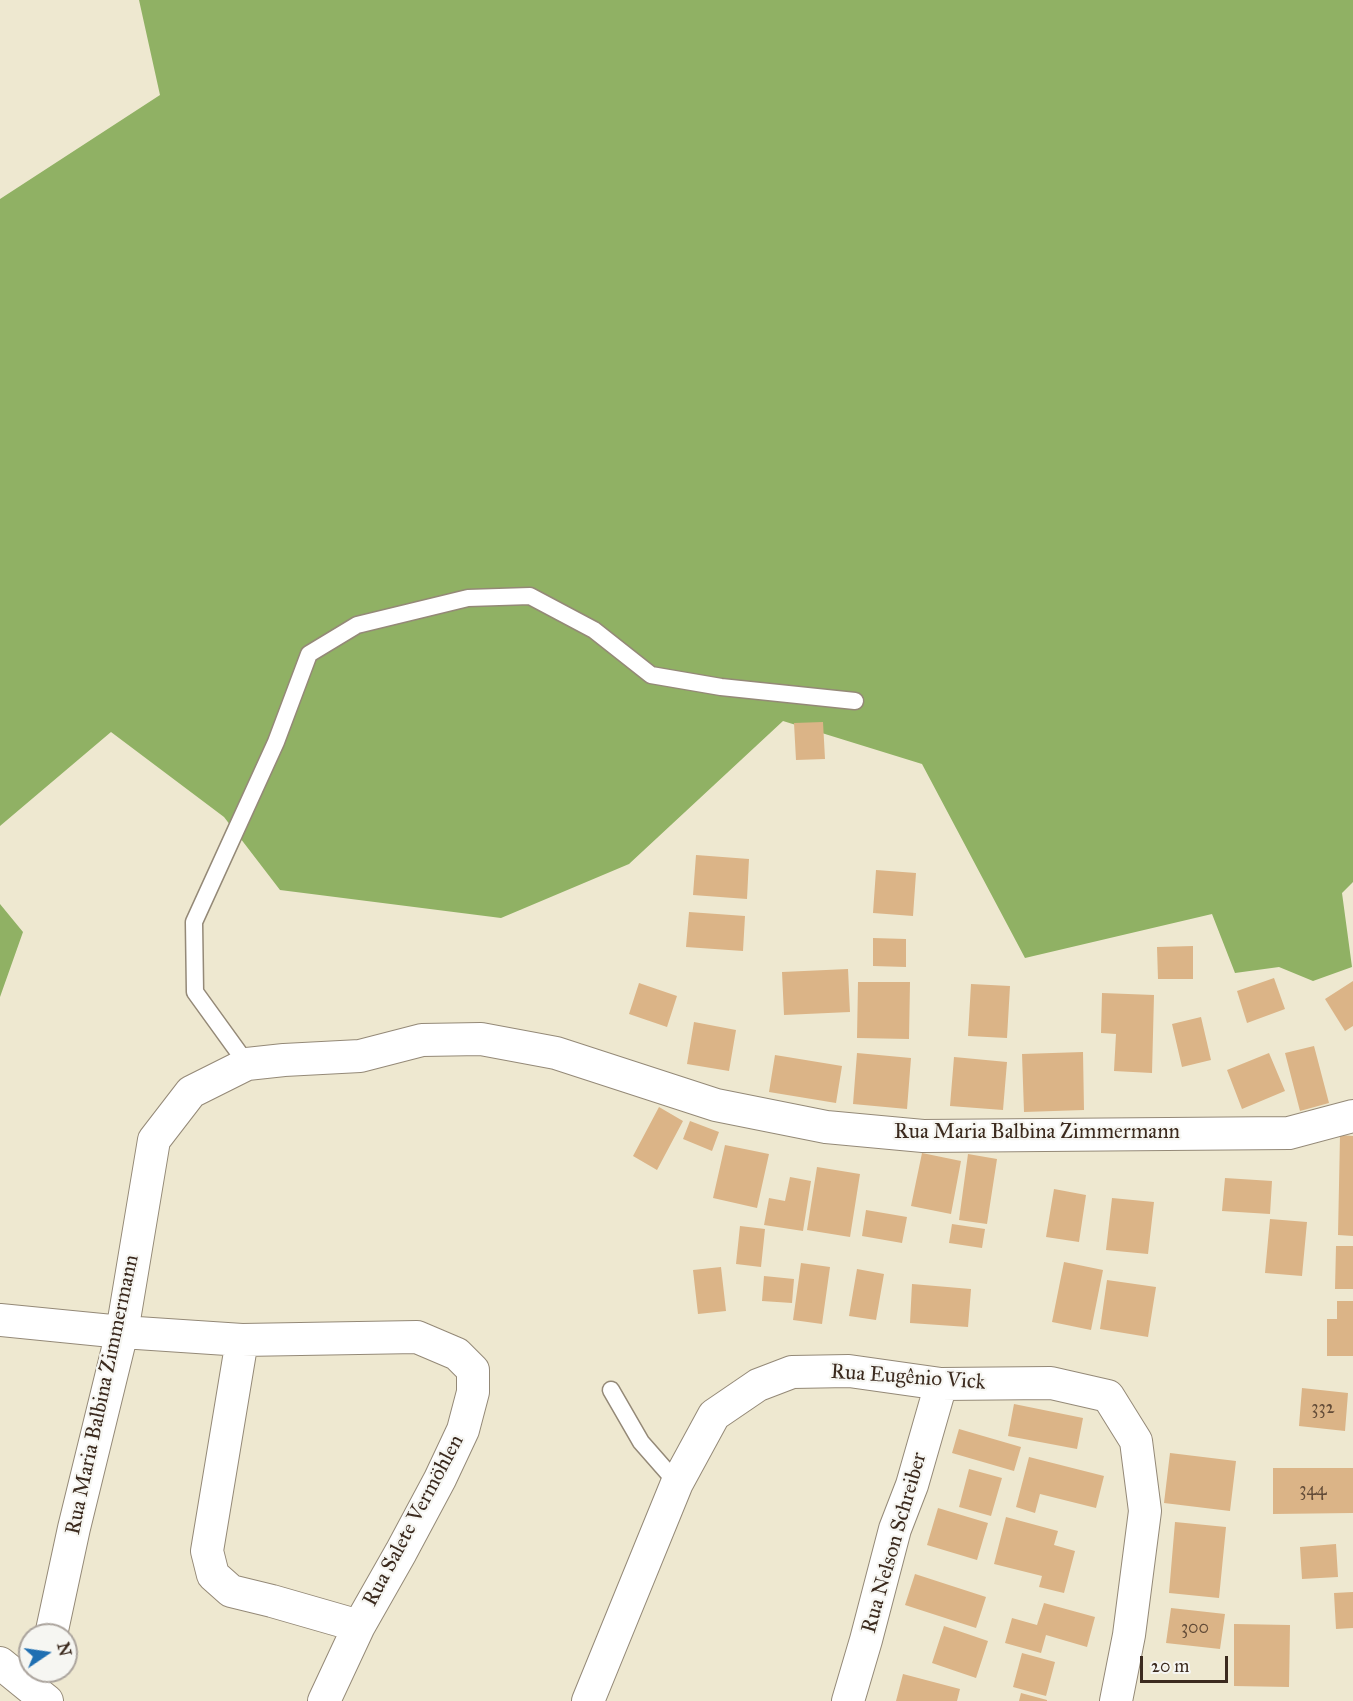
<!DOCTYPE html>
<meta charset="utf-8">
<style>
body{margin:0}
#map{position:relative;width:1353px;height:1701px;overflow:hidden;background:#eee8d0;font-family:"IM FELL Great Primer",serif}
canvas{display:block}
.north{position:absolute;left:18px;top:1623px;width:60px;height:60px;box-sizing:border-box;background:#f6f6f2;border:2px solid #aba49d;border-radius:50%;rotate:77deg;font-size:16px;font-weight:700;line-height:24px;text-align:center;color:#3b2a1e}
.north::after{content:'';display:block;margin:auto;width:21px;height:27px;background:#1f6fb2;clip-path:polygon(50% 0,100% 100%,50% 72%,0 100%)}
.scale{position:absolute;left:1140px;top:1656px;width:88px;height:27px;box-sizing:border-box;border:3px solid #3b2a1e;border-top:0;padding-left:8px;font-size:18px;line-height:21px;white-space:nowrap;color:#3b2a1e;-webkit-text-stroke:4px #f6f6f2;paint-order:stroke}
</style>
<div id="map">
<canvas width="1353" height="1701"></canvas>
<div class="north">N</div>
<div class="scale">20 m</div>
</div>
<script>
const c = document.querySelector('canvas').getContext('2d');
c.lineJoin = 'round';
function fill(path, color) { c.fillStyle = color; c.fill(path, 'evenodd'); }
function strokePath(path, color, width, dash) { c.strokeStyle = color; c.lineWidth = width; c.lineCap = dash ? 'butt' : 'round'; c.setLineDash(dash || []); c.stroke(path); }
function label(font, color, halo, rows, align = 'center') {
  c.font = font + ' "IM FELL Great Primer",serif'; c.lineWidth = 4.5; c.setLineDash([]); c.textBaseline = 'middle'; c.strokeStyle = halo; c.fillStyle = color; for (const [text, x, y, turn = 0] of rows) {
    c.save(); c.translate(x, y); c.rotate((+turn || 0) * Math.PI / 180); c.textAlign = isNaN(turn) ? turn : align; if (halo) c.strokeText(text, 0, 0); c.fillText(text, 0, 0); c.restore();
  }
}
fill(new Path2D(`
 M139,0H1353V882L1342,893L1352,967L1313,981L1279,967L1235,973L1212,914L1025,958L922,764L783,721L629,864L501,918L280,890L224,817L111,732L0,826V199L160,95Z
 M0,904L23,932L0,997Z`), '#90b164');
fill(new Path2D(`
 M823,722L825,759L796,760L794,723Z
 M696,855L749,859L747,899L693,895Z
 M876,870L916,873L913,916L873,913Z
 M689,912L745,916L743,951L686,947Z
 M873,938L906,939V967L873,966Z
 M1193,946V979H1158L1157,947Z
 M848,969L850,1012L784,1015L782,972Z
 M1274,978L1285,1009L1247,1023L1237,991Z
 M1353,981V1026L1345,1031L1325,999Z
 M858,982H910L909,1039L857,1038Z
 M639,983L677,996L667,1027L629,1014Z
 M971,984L1010,986L1007,1038L968,1036Z
 M1102,993L1154,995L1152,1073L1114,1071L1116,1034L1101,1033Z
 M1201,1017L1211,1060L1182,1067L1172,1024Z
 M694,1022L736,1030L729,1071L687,1064Z
 M1314,1046L1329,1103L1300,1111L1285,1053Z
 M1083,1052L1084,1110L1024,1112L1022,1054Z
 M857,1053L911,1058L907,1109L853,1104Z
 M1269,1053L1285,1091L1242,1109L1227,1070Z
 M775,1055L842,1066L836,1103L769,1092Z
 M954,1057L1007,1062L1003,1110L950,1106Z
 M659,1107L683,1121L657,1170L633,1156Z
 M690,1121L719,1132L712,1151L683,1139Z
 M1340,1135L1353,1136V1236L1338,1235Z
 M725,1145L769,1154L757,1208L713,1198Z
 M922,1153L961,1161L951,1214L911,1206Z
 M968,1154L997,1159L987,1224L959,1220Z
 M817,1167L860,1174L850,1237L807,1230Z
 M790,1177L811,1181L803,1231L764,1225L769,1198L785,1201Z
 M1225,1178L1272,1181L1270,1214L1222,1211Z
 M1054,1189L1086,1195L1079,1242L1046,1237Z
 M1112,1198L1154,1202L1148,1254L1106,1250Z
 M866,1210L907,1217L902,1243L862,1236Z
 M1270,1219L1307,1222L1302,1276L1265,1273Z
 M952,1224L985,1229L982,1248L949,1243Z
 M740,1226L765,1229L761,1267L736,1264Z
 M1336,1246H1353V1289H1335Z
 M1064,1262L1103,1270L1091,1330L1052,1322Z
 M801,1263L830,1267L822,1324L793,1320Z
 M721,1267L726,1311L698,1314L693,1270Z
 M857,1269L884,1274L876,1320L849,1316Z
 M764,1276L794,1279L792,1303L762,1301Z
 M1107,1280L1156,1287L1148,1337L1100,1329Z
 M912,1284L971,1289L968,1327L910,1323Z
 M1337,1301H1353V1356H1327V1319H1337Z
 M1302,1388L1348,1393L1345,1431L1299,1426Z
 M1014,1404L1083,1418L1077,1449L1008,1436Z
 M959,1429L1021,1447L1014,1471L952,1453Z
 M1170,1453L1236,1461L1230,1511L1164,1503Z
 M1029,1457L1104,1476L1096,1508L1040,1494L1035,1513L1016,1507Z
 M1273,1468H1353V1513L1273,1514Z
 M969,1469L1002,1478L991,1516L959,1507Z
 M938,1508L988,1523L977,1560L927,1545Z
 M1006,1517L1058,1531L1054,1545L1075,1551L1064,1593L1039,1587L1042,1576L994,1564Z
 M1175,1522L1226,1527L1219,1598L1169,1593Z
 M1336,1544L1338,1577L1302,1579L1300,1547Z
 M915,1574L986,1597L976,1628L905,1605Z
 M1353,1592V1628L1336,1629L1334,1593Z
 M1044,1603L1095,1617L1087,1647L1046,1635L1041,1653L1005,1643L1012,1618L1037,1625Z
 M1171,1608L1225,1614L1220,1649L1166,1643Z
 M1234,1624L1290,1625L1289,1687L1234,1686Z
 M944,1626L988,1641L976,1678L932,1663Z
 M1022,1653L1055,1662L1046,1696L1013,1687Z
 M903,1674L960,1689L957,1701H896Z
 M1021,1693L1047,1700V1701H1019Z`), '#dbb487');
const lane = new Path2D(`
 M247,1064L195,992L194,922L276,742L309,654L357,625L468,598L530,596L594,630L651,675L721,687L855,701
 M611,1390L641,1442L677,1483`);
const street = new Path2D(`
 M0,1320L122,1332L242,1340L417,1337L457,1354L473,1370V1392L463,1430L440,1479L401,1552L359,1626L324,1701
 M242,1340L207,1551L213,1575L231,1591L272,1601L359,1626
 M51,1635L74,1528L122,1332L154,1140L191,1092L247,1064L284,1060L360,1056L422,1040L481,1039L556,1053L716,1105L826,1127L923,1136L1289,1133L1353,1116
 M0,1663L47,1701
 M588,1701L677,1483L714,1415L758,1385L792,1372L849,1371L941,1384L1051,1383L1108,1396L1136,1441L1145,1511L1129,1635L1116,1701
 M848,1701L866,1640L895,1529L912,1485L941,1384`);
strokePath(lane, '#948977', 19);
strokePath(street, '#948977', 34);
strokePath(lane, '#fff', 16);
strokePath(street, '#fff', 32);
label('18px', '#634c38', null, [
 ["332",1323,1409],
 ["344",1313,1491],
 ["300",1195,1629]
]);
label('21px', '#3b2a1e', '#f6f6f2', [
 ["Rua Maria Balbina Zimmermann",1037,1133],
 ["Rua Eugênio Vick",908,1378,4],
 ["Rua Maria Balbina Zimmermann",103,1395,-78],
 ["Rua Salete Vermöhlen",414,1521,-62],
 ["Rua Nelson Schreiber",895,1543,-74]
]);
</script>
